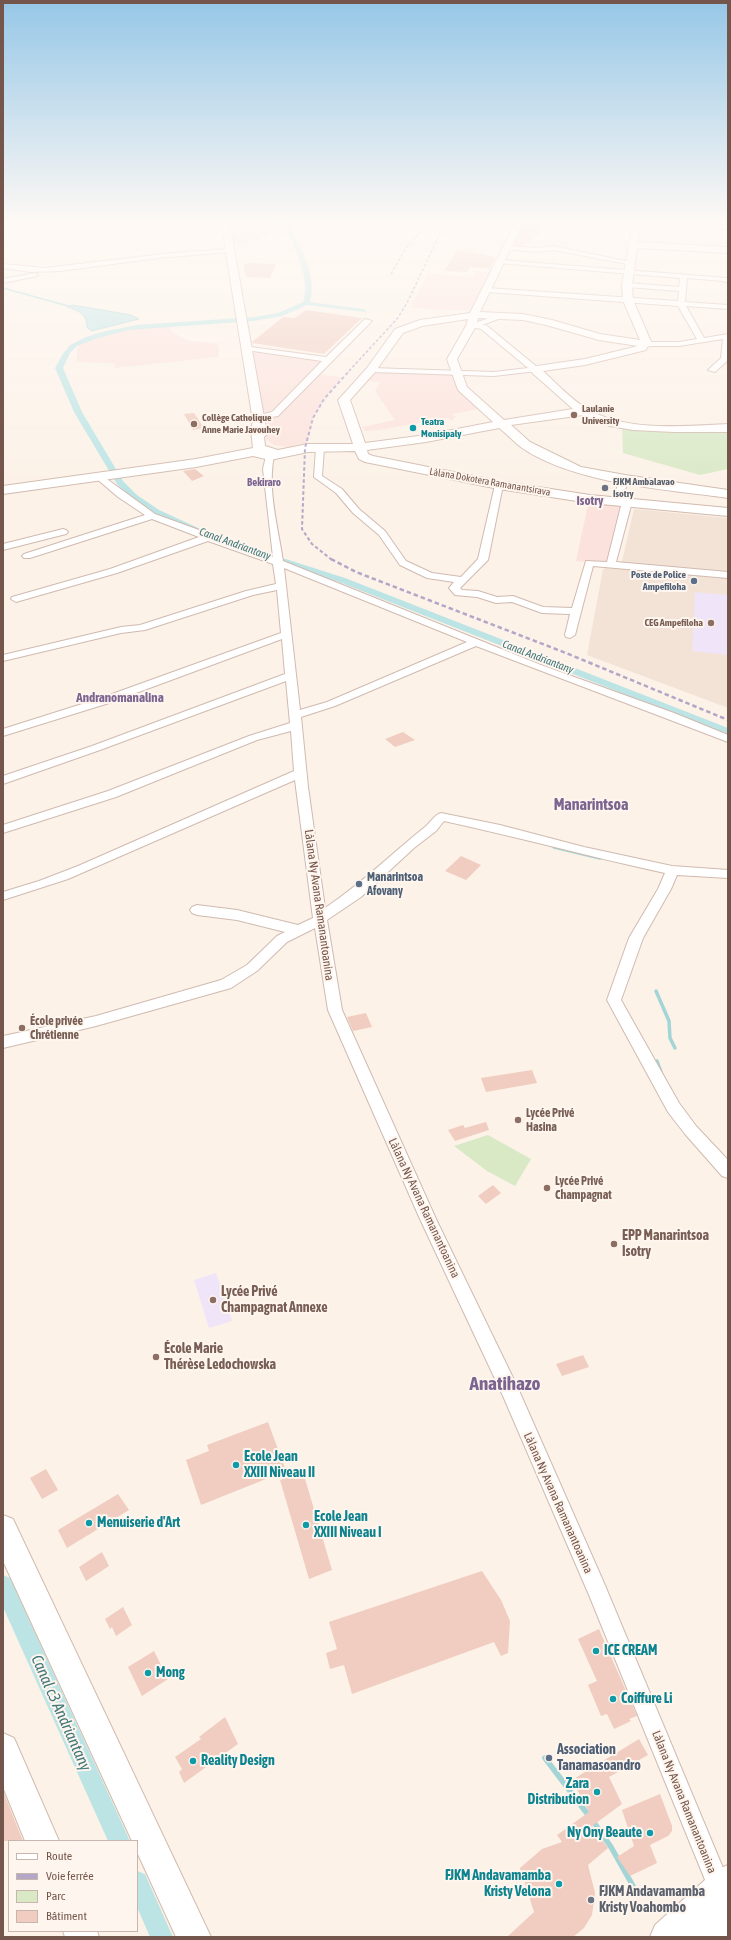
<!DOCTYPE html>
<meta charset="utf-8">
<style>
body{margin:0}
#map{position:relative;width:731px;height:1940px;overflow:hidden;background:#fcf2e8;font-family:"Asap Condensed",sans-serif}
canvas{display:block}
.frame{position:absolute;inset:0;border:4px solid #75564c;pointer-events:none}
.legend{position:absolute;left:8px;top:1840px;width:130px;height:92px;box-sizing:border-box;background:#fef6ee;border:1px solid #c7b6ad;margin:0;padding:5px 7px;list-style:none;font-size:12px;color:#75564c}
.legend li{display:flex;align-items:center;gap:8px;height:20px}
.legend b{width:20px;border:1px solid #c7b6ad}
</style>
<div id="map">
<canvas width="731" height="1940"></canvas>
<div class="frame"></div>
<ul class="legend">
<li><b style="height:5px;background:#fff"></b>Route</li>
<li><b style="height:5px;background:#b3a6c6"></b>Voie ferrée</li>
<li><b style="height:11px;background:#d9e9c6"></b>Parc</li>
<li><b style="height:11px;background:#f0cdc0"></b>Bâtiment</li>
</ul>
</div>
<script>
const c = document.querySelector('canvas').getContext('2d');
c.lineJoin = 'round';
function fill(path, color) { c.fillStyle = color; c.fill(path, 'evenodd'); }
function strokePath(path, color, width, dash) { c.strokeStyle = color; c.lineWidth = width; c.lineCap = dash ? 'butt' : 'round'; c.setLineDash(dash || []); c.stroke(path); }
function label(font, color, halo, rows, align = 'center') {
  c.font = font + ' "Asap Condensed",sans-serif'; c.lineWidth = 4; c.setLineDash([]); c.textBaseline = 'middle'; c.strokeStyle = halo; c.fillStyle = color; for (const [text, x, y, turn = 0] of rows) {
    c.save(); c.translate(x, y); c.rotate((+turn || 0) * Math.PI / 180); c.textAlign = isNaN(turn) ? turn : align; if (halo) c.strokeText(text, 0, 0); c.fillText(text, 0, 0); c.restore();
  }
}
fill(new Path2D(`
 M225,221H276L279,228L261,239L231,248Z
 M634,509L728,518V708L587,655L603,569L622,561Z`), '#f3e3d6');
fill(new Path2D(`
 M475,271L491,272L474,311L410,308L428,273L473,277Z
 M154,327H170L172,332L189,341L217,343L219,350L218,357L115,368L114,363L77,362V350L79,345L102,336L122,331Z
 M250,350L324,359L271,411L261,412Z
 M372,371L452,372L456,385L478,409L452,414L456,417L453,418L454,420H451L447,418L379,430L365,431L362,427L395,420L375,391L381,382L367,381Z
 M316,374L342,377L324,399L313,418L307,443L287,447L274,445L266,439L265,424Z
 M589,500L625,503L609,564L576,561Z`), '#fce2dc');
fill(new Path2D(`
 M695,592L728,595V655L692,651Z
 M216,1273L232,1321L209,1328L194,1280Z`), '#efe4f8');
fill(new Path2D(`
 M622,428L648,431L728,432V469L700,475L623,453Z
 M488,1135L531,1159L515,1186L487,1171L454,1146Z`), '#d9e9c6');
const water = new Path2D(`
 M73,305L131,315L139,319L91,331L87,327C87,314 79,311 68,307Z`);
fill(water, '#bce4e5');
strokePath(water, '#a3d5d7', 1);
strokePath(new Path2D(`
 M3,288L68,306`), '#a3d5d7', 1.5);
strokePath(new Path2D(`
 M554,847L600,858
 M656,991L669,1021L670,1038L675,1048
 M657,1061L661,1072`), '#a3d5d7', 3.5);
strokePath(new Path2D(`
 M545,1758L589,1816
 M593,1821L611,1847L637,1893`), '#a3d5d7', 5.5);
fill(new Path2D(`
 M281,221H287C299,245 318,274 310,302L363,309L366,311L365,312L307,305L282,316L254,321L129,330L98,338L77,346L70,353L63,368L82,412L123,481L137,495L159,510L207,532L203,535L200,534L153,514L131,499L117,484L74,412L55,368L62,355L70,345L86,337L102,332L136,325L254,317L278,313L303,302C311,274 293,245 281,221Z
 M270,554L345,578L728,728V735L339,582L267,559V555Z
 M3,1575L10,1578L130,1841H108L3,1607Z
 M137,1871L145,1874L173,1937H150L137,1907Z`), '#bce4e5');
fill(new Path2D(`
 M525,221H547L540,235L522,246L514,245Z
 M458,249L496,257L490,269L470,267L467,272L444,271Z
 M249,263L276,264L270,278L246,277L243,265Z
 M306,310L362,318L324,354L252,343V342L283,317L295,318Z
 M194,413L204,428L193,430L184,414Z
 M195,469L204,476L192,481L183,471Z
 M403,732L415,740L395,747L385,739Z
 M461,856L481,865L466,880L445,871Z
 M366,1013L372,1027L353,1031L347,1017Z
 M532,1070L537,1083L486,1092L481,1078Z
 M486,1122L489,1130L455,1141L448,1130L463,1125L465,1128Z
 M493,1185L501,1193L486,1204L478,1196Z
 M583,1355L589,1367L562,1376L556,1364Z
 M268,1422L286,1471L201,1505L186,1460L209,1451L207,1445Z
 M46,1469L58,1490L42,1499L30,1478Z
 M303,1472L332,1570L309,1579L280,1480Z
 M118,1494L129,1510L67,1548L58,1530Z
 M102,1552L109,1566L86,1581L79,1567Z
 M482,1571L501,1600L510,1621L508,1653L501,1656L494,1642L352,1694L344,1665L330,1669L326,1653L337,1649L329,1622Z
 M123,1607L132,1625L116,1636L112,1627L110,1629L105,1619Z
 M599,1629L637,1716L629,1719L631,1721L614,1729L607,1714L601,1716L588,1685L597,1681L578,1639Z
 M154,1651L168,1679L142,1696L128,1667Z
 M225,1717L238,1744L184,1783L179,1772L182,1769L175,1757L201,1739L199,1737Z
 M639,1739L648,1755L609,1777L622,1804L592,1826L608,1848L588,1865L595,1893L592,1915L584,1928L573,1937H507L534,1912L520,1868L542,1849L562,1842L557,1835L589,1812L572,1780Z
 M3,1791L23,1841H3Z
 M660,1794L672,1826V1831L668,1836L650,1845L657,1863L630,1876L617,1857L634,1846L622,1810Z`), '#f0cdc0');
const street = new Path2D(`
 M613,221H653L728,225V229L616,223Z
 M507,246L536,248L553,246L635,263L632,265L553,250L536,252L505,249V247Z
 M229,249L231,250V252L158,258L60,271L31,272L3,268V264L45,268L172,253Z
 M500,260L727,278L728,283L723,281L687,278L685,302L728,305V309L686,306L704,338L728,334V360L715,372L708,370L721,358L723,339L679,346H644V342H679L697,339L678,306L487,292L484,290L487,288L678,301L679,291L627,287L624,285L627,283L679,287L680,278L498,263L497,262Z
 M35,273L38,275L37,276L3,283V279Z
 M497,315L504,317L482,325H486L537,367V371L494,376L371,372L367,370L371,368L494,372L528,368L481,329L467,326Z
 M365,319L372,321L278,416L254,420V416L272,412L322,361L246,350L242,348L243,346L326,357Z
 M320,445L324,448L322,476L342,489L359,509L385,531L406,561L432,573L461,577L478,559L495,485L496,483H502L503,485L488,560L460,588L462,590L478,591L497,597L513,596L543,607L572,608L586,561L607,562L622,502L627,499L632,502L616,562L728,572V578L593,566L575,635L570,638L566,637L565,635L570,614L542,613L512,602L496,603L477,597L455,595L449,588L454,582L427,578L400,565L379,535L353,513L336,493L314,477L316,448Z
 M270,453L274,456C267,489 278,527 283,561L541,665L674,713L728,735V742L476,646L335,706L301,717L308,787L325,908C361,884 391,854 425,827C431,822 434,815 441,813L500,825L584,847L672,866L728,870V878L677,875L671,889L643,938L621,1000L679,1103L696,1126L728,1160V1178L722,1176L685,1134L668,1112L607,1000L629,938L658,889L665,873C591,857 518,837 444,821L436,831L414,848L361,897L327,920L342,1010L436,1219L517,1386L604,1583L728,1880V1898L720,1901L712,1897L589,1595L503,1396L420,1219L328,1010L315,928L287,942L257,971L231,988L96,1026L3,1048V1036L96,1016L221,980L247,965L277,936L285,932L237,920L197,915L192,913L190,910L192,907L197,905L237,910L298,925L313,918L295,780L68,879L3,900V892L39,881L78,866L294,771L291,731L257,740L116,797L3,833V825L108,791L249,736L290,723L286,681L100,750L3,784V776L92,746L285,674L282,639L109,703L3,736V729L101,698L281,633L277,590L253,595L145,630L121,633L3,661V655L121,627L140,625L246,591L276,584L273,564L208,541L117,573L16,602L11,599L12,597L110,569L199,537L152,519L30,558H24L22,556L24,554L145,515L118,497L97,479L96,477L100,474L155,514L273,557L263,469L266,456ZM284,568L467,642L327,702L300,710Z
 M625,476L629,479L621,501L619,503H613L611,501L621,479Z
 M63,529L66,530L68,532L66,534L3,550V544Z`);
const secondary = new Path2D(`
 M221,221H229L267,434L264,437L265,446L278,450L308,444H353L338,400L340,398L367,368L395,329L420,320L470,313L516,221H524L480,312L523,314L552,320L600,334L640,340L623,300L622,285L633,221H641L638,242L728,247V253L637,248L632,285L633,300L652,344L651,346L647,347L646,350L585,365L543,371C557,384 571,399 587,409C628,432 683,426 728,424V432H674L633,430L610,426L583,415L511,425L530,442L581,467L625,475L728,490V498C665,489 575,484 522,448C514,442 507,434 499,428L426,442L367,450L368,454L373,456L499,481L590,495L728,508V516L590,503L499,489L365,462L359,459L355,451L308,452L270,460L253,456L196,467L3,494V486L196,459L253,448L251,430L253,421ZM478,318L523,320L546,325L599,340L638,346L585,359L530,367L529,369L530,371L573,409L504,420L467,387L457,359L476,326ZM468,319L466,326L447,359L458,390L493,422L426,435L365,443L350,400L375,372L403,333L422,326Z
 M3,1515L13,1519L211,1937H176L137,1852V1841H132L3,1561Z
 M3,1733L14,1738L59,1841H25L3,1787Z
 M728,1865V1937H650L655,1925L716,1870Z
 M63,1931H97L99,1937H65Z`);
strokePath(street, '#d0bab0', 2);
strokePath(secondary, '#d2baae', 2);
fill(street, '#fff');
fill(secondary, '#fff');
strokePath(new Path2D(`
 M391,274L405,250L429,221
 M349,371L397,319L407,303L446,221`), '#b3a6c6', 1.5, [3, 2]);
strokePath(new Path2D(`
 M332,560L312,544L302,529L305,448L313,418L324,399L350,370`), '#b3a6c6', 2, [3.5, 2.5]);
strokePath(new Path2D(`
 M331,559L356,572L566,653L728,720`), '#b3a6c6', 2.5, [4.5, 3]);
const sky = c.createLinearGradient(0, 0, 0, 493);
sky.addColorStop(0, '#96c7e7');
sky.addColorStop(0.45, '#fef9f5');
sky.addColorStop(1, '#fef9f500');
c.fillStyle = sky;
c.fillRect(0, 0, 731, 493);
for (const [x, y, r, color] of [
 [574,415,4,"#8d6e63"],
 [194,424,4,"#8d6e63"],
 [413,428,4,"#0f9aa8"],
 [605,488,4,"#6b7280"],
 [694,581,4,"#5c6f8a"],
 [711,623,4,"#8d6e63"],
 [359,884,4,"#5c6f8a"],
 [22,1028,4,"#8d6e63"],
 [518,1120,4,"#8d6e63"],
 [547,1188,4,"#8d6e63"],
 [614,1244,4,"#8d6e63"],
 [213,1300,4,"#8d6e63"],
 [156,1357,4,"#8d6e63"],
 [236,1465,4,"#0f9aa8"],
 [89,1523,4,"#0f9aa8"],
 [306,1525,4,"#0f9aa8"],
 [596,1651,4,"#0f9aa8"],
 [148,1673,4,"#0f9aa8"],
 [613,1699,4,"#0f9aa8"],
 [549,1758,4,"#5c6f8a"],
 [193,1761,4,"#0f9aa8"],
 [597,1792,4,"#0f9aa8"],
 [650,1833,4,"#0f9aa8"],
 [559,1884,4,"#0f9aa8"],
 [591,1900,4,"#6b7280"]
]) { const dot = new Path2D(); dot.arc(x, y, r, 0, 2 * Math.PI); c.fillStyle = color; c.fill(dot); strokePath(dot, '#fef6ee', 1.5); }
label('bold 10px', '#785e54', '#fef6ee', [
 ["Laulanie",582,409],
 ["University",582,421],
 ["Collège Catholique",202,418],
 ["Anne Marie Javouhey",202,430],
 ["CEG Ampefiloha",703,623,"right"]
], 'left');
label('bold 10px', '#0d838f', '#fef6ee', [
 ["Teatra",421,422],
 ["Monisipaly",421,434]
], 'left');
label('10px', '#75564c', '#fef6ee', [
 ["Làlana Dokotera Ramanantsirava",490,482,10]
]);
label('bold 10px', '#5b616d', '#fef6ee', [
 ["FJKM Ambalavao",613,482],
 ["Isotry",613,494]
], 'left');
label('bold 10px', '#4e5e75', '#fef6ee', [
 ["Poste de Police",686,575],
 ["Ampefiloha",686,587]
], 'right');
label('bold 11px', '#7c6491', '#fef6ee', [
 ["Bekiraro",264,483]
]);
label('italic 11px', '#40777a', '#fef6ee', [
 ["Canal Andriantany",235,544,20],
 ["Canal Andriantany",538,657,21]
]);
label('bold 12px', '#4e5e75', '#fef6ee', [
 ["Manarintsoa",367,877],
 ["Afovany",367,891]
], 'left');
label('12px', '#75564c', '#fef6ee', [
 ["Làlana Ny Avana Ramanantoanina",319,905,82],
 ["Làlana Ny Avana Ramanantoanina",424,1208,65],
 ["Làlana Ny Avana Ramanantoanina",558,1503,66],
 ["Làlana Ny Avana Ramanantoanina",684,1802,68]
]);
label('bold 12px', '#785e54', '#fef6ee', [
 ["École privée",30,1021],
 ["Chrétienne",30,1035],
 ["Lycée Privé",526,1113],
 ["Hasina",526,1127],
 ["Lycée Privé",555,1181],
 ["Champagnat",555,1195]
], 'left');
label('bold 13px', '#7c6491', '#fef6ee', [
 ["Isotry",590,501],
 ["Andranomanalina",120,698]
]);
label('bold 14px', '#785e54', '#fef6ee', [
 ["EPP Manarintsoa",622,1236],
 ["Isotry",622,1252],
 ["Lycée Privé",221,1292],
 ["Champagnat Annexe",221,1308],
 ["École Marie",164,1349],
 ["Thérèse Ledochowska",164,1365]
], 'left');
label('bold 14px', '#0d838f', '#fef6ee', [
 ["Ecole Jean",244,1457],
 ["XXIII Niveau II",244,1473],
 ["Ecole Jean",314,1517],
 ["XXIII Niveau I",314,1533],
 ["Menuiserie d'Art",97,1523],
 ["ICE CREAM",604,1651],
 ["Mong",156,1673],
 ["Coiffure Li",621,1699],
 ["Reality Design",201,1761],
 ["Zara",589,1784,"right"],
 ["Distribution",589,1800,"right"],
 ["Ny Ony Beaute",642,1833,"right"],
 ["FJKM Andavamamba",551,1876,"right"],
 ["Kristy Velona",551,1892,"right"]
], 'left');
label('bold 14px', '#4e5e75', '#fef6ee', [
 ["Association",557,1750],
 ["Tanamasoandro",557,1766]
], 'left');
label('bold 14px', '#5b616d', '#fef6ee', [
 ["FJKM Andavamamba",599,1892],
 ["Kristy Voahombo",599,1908]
], 'left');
label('bold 16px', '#7c6491', '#fef6ee', [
 ["Manarintsoa",591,805]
]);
label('italic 16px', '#40777a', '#fef6ee', [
 ["Canal c3 Andriantany",61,1713,66]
]);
label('bold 19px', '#7c6491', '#fef6ee', [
 ["Anatihazo",505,1384]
]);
</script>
